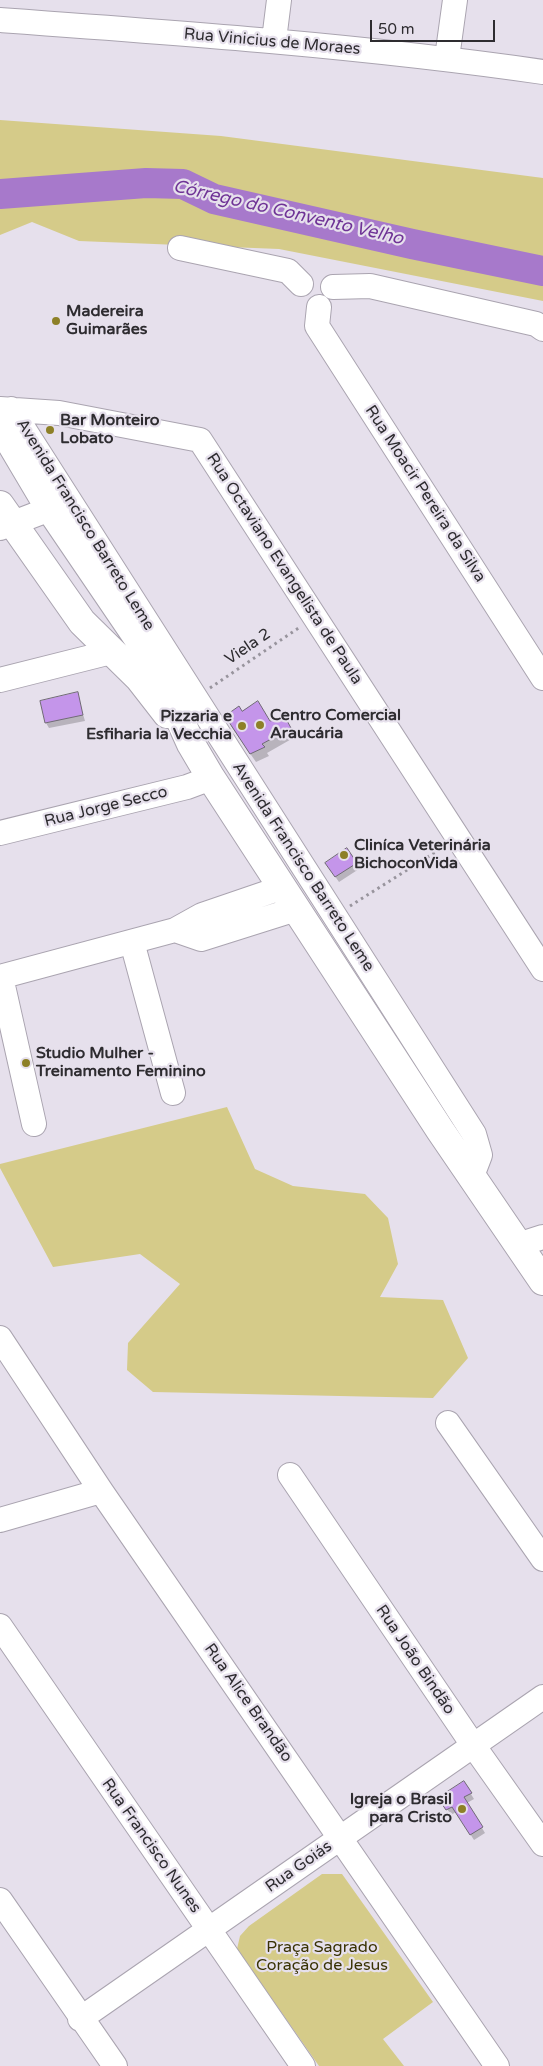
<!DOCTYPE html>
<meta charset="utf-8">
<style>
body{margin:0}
#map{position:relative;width:543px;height:2066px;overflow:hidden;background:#e6e0ec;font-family:"Varela Round",sans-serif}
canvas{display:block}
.scale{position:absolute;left:370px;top:20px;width:125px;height:22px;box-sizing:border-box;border:2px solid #2e2c30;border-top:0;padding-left:6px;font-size:15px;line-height:18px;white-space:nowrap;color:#2e2c30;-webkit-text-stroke:4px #e6e0ec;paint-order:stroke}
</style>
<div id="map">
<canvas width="543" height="2066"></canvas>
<div class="scale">50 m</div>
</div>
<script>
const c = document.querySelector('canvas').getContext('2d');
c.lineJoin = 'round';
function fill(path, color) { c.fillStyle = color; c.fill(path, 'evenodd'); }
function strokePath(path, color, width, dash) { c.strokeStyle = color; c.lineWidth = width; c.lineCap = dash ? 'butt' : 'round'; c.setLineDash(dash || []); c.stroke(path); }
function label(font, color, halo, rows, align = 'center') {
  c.font = font + ' "Varela Round",sans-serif'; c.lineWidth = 4.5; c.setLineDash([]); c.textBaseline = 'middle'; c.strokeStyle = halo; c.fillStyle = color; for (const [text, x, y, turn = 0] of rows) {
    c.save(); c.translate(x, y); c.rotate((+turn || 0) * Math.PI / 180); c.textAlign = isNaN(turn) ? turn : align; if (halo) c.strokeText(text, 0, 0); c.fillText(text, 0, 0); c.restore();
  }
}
fill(new Path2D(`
 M0,120L221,136L543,178V301L279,249L79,241L32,222L0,235Z
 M227,1107L255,1169L293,1186L365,1194L388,1218L398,1264L380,1297L443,1300L468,1358L433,1398L153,1392L127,1370L128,1343L180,1284L140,1254L53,1267L0,1168V1164Z
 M322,1874H342L433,2002L383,2039L404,2066H319L237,1949L240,1936L249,1926Z`), '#d5cb89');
fill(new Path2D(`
 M77,694L85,721L49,728L46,723Z
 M242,713L270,723L284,719L295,737L267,753L269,756L256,762L231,726Z
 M356,863L359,869L339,882L330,869Z
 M464,1783L474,1799L467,1803L485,1833L474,1840L456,1812L451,1815L440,1798Z`), '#0003');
strokePath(new Path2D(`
 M0,194L146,183L183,184L214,199L412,244L543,271`), '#a779cb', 30);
const building = new Path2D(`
 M78,692L83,715L45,723L40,701Z
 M258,701L270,721L285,717L291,728L262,744L265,747L250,754L225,716L239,706L242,711Z
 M347,848L357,863L335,877L325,863Z
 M464,1781L472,1793L464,1797L483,1827L470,1835L452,1807L446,1810L438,1798Z`);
fill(building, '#c495ea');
strokePath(building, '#706a75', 1);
const minor = new Path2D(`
 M0,20C181,33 363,46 543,72
 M274,40L279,0
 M447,58L455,0
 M180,248L288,271L301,284
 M333,287L370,286L536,324L543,329
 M319,307L317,326L543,678
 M0,409L59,413L200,440L543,969
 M11,409L474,1134L480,1155L472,1176
 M0,528L50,509
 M0,680L111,652
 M0,833L187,787L211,778
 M175,930L201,939L296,909
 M132,942L173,1093
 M0,977L175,930L202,915L281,888
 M1,977L34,1124
 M518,1245L543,1237
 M0,1338L101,1491L497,2066
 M448,1423L543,1559
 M290,1475L473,1745L543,1844
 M0,1520L101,1491
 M0,1626L303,2066
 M0,1900L115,2066
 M80,2019L543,1697`);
const major = new Path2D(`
 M0,425L50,509L154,662L191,744L211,778L440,1130L543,1281
 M0,505L82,622L139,678L167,714`);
strokePath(minor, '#aaa4b0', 26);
strokePath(major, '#aaa4b0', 30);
strokePath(new Path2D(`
 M210,688L300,627
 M350,906L442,848`), '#98949d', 3, [2.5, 4]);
strokePath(minor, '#fff', 24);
strokePath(major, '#fff', 28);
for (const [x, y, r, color] of [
 [56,321,5,"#8d8027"],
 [50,430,5,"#8d8027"],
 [260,725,5,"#8d8027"],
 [242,726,5,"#8d8027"],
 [344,855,5,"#8d8027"],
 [26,1063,5,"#8d8027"],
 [462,1809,5,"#8d8027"]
]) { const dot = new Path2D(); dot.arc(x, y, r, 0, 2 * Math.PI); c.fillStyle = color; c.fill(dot); strokePath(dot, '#e6e0ec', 2); }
label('16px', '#2e2c30', '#e6e0ec', [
 ["Rua Vinicius de Moraes",272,42,5],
 ["Rua Moacir Pereira da Silva",425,494,57],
 ["Avenida Francisco Barreto Leme",85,525,58],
 ["Rua Octaviano Evangelista de Paula",284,569,57],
 ["Viela 2",248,647,-34],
 ["Rua Jorge Secco",106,807,-14],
 ["Avenida Francisco Barreto Leme",303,867,57],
 ["Rua João Bindão",415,1660,56],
 ["Rua Alice Brandão",248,1703,55],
 ["Rua Francisco Nunes",151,1846,55],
 ["Rua Goiás",299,1867,-35]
]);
label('bold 16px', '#2e2c30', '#e6e0ec', [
 ["Madereira",66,312],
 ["Guimarães",66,330],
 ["Bar Monteiro",60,421],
 ["Lobato",60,439],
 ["Centro Comercial",270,716],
 ["Araucária",270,734],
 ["Pizzaria e",232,717,"right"],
 ["Esfiharia la Vecchia",232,735,"right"],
 ["Cliníca Veterinária",354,846],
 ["BichoconVida",354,864],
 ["Studio Mulher -",36,1054],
 ["Treinamento Feminino",36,1072],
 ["Igreja o Brasil",452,1800,"right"],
 ["para Cristo",452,1818,"right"]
], 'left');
label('16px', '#393203', '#e6e0ec', [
 ["Praça Sagrado",322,1948],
 ["Coração de Jesus",322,1966]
]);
label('italic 18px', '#6f3396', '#e6e0ec', [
 ["Córrego do Convento Velho",288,213,13]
]);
</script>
